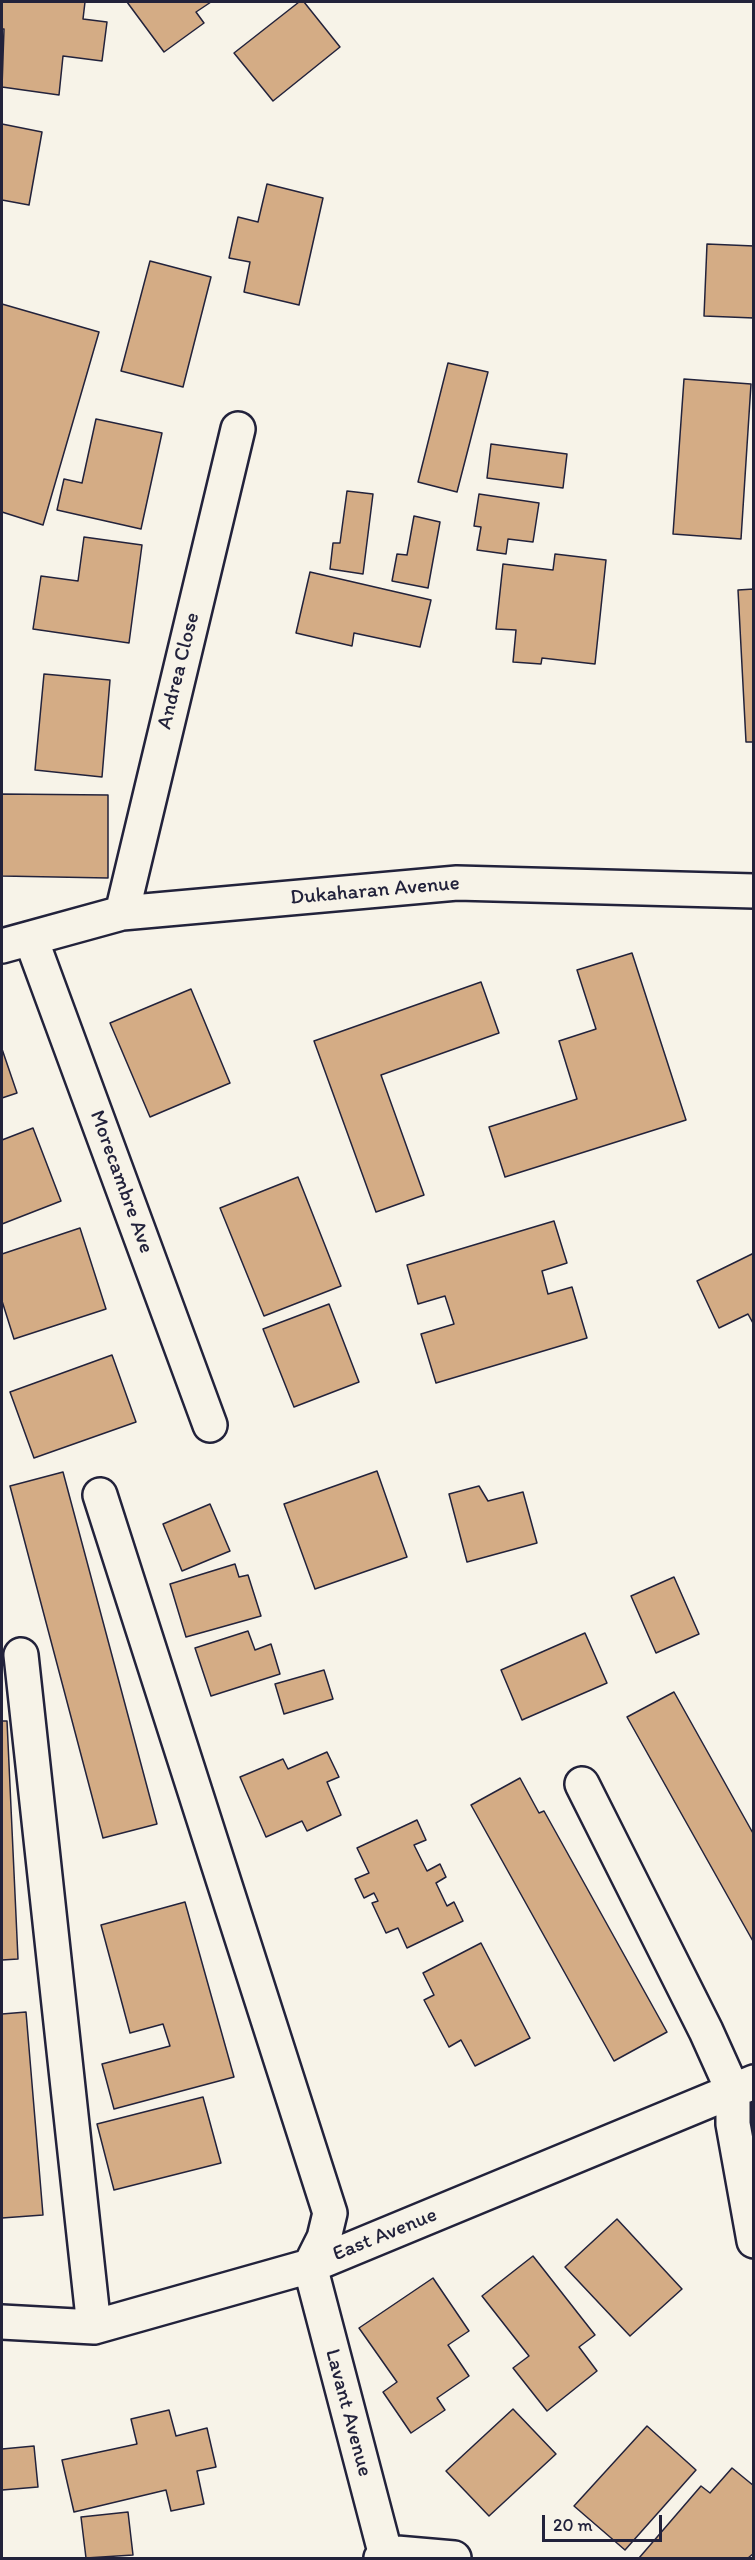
<!DOCTYPE html>
<style>
body{margin:0}
#map{position:relative;width:755px;height:2560px;overflow:hidden;background:#f7f3e8;font-family:Itim,sans-serif}
canvas{display:block}
.frame{position:absolute;inset:0;border:3px solid #22223b;pointer-events:none}
.scale{position:absolute;left:542px;top:2515px;width:120px;height:27px;box-sizing:border-box;border:3px solid #22223b;border-top:0;padding-left:8px;font-size:18px;line-height:21px;white-space:nowrap;color:#22223b;-webkit-text-stroke:4px #f7f3e8;paint-order:stroke}
</style>
<div id="map">
<canvas width="755" height="2560"></canvas>
<div class="frame"></div>
<div class="scale">20 m</div>
</div>
<script>
const c = document.querySelector('canvas').getContext('2d');
c.lineJoin = 'round';
function fill(path, color) { c.fillStyle = color; c.fill(path, 'evenodd'); }
function strokePath(path, color, width, dash) { c.strokeStyle = color; c.lineWidth = width; c.lineCap = dash ? 'butt' : 'round'; c.setLineDash(dash || []); c.stroke(path); }
function label(font, color, halo, rows, align = 'center') {
  c.font = font + ' Itim,sans-serif'; c.lineWidth = 4.5; c.setLineDash([]); c.textBaseline = 'middle'; c.strokeStyle = halo; c.fillStyle = color; for (const [text, x, y, turn = 0] of rows) {
    c.save(); c.translate(x, y); c.rotate((+turn || 0) * Math.PI / 180); c.textAlign = isNaN(turn) ? turn : align; if (halo) c.strokeText(text, 0, 0); c.fillText(text, 0, 0); c.restore();
  }
}
const building = new Path2D(`
 M2,2H85L83,19L107,22L102,61L63,56L59,95L2,87L4,29H2Z
 M127,2H211L196,12L204,23L164,52Z
 M299,2H304L340,47L273,101L234,53Z
 M2,124L42,132L29,205L2,200Z
 M267,184L323,198L299,305L244,292L250,262L229,258L238,217L258,222Z
 M707,244L754,246V318L704,316Z
 M150,261L211,277L183,387L121,371Z
 M2,304L99,332L43,525L2,512Z
 M448,363L488,372L457,492L418,482Z
 M684,379L751,384L741,539L673,534Z
 M96,419L162,433L141,529L57,510L64,479L82,483Z
 M491,444L567,454L563,488L487,478Z
 M347,491L373,494L363,574L330,569L333,543H340Z
 M479,494L539,503L533,542L508,539L506,554L477,550L481,527L474,526Z
 M414,516L440,522L428,588L392,581L397,554L407,555Z
 M84,537L142,545L129,643L33,629L41,576L78,581Z
 M555,554L606,560L595,664L542,658L541,664L513,662L516,630L496,629L503,564L553,570Z
 M310,572L431,600L420,647L354,633L352,646L296,633Z
 M754,589V742H746L738,590Z
 M44,674L110,680L102,777L35,770Z
 M2,794L108,795V878L2,876Z
 M632,953L686,1120L505,1177L489,1127L577,1099L559,1041L596,1029L577,970Z
 M481,982L499,1033L381,1075L424,1195L376,1212L314,1041Z
 M191,989L230,1083L150,1117L110,1023Z
 M2,1049L17,1093L2,1098Z
 M33,1128L61,1201L2,1224V1140Z
 M298,1177L341,1286L264,1316L220,1208Z
 M554,1221L567,1263L542,1271L548,1294L572,1287L587,1338L436,1383L421,1334L454,1324L445,1296L418,1304L407,1265Z
 M80,1228L106,1309L14,1339L2,1301V1254Z
 M754,1253V1325L748,1314L719,1328L697,1281Z
 M329,1304L359,1382L294,1407L263,1329Z
 M112,1355L136,1422L34,1458L10,1392Z
 M377,1471L407,1557L315,1589L284,1504Z
 M63,1472L157,1824L103,1838L10,1486Z
 M479,1486L488,1501L523,1492L537,1543L467,1562L449,1494Z
 M210,1504L230,1551L182,1571L163,1524Z
 M235,1564L239,1577L248,1575L261,1616L186,1637L170,1584Z
 M674,1577L699,1634L656,1653L631,1596Z
 M248,1631L255,1650L271,1644L280,1674L211,1696L195,1648Z
 M585,1633L607,1683L522,1720L501,1670Z
 M324,1670L333,1699L284,1714L275,1684Z
 M674,1692L754,1835V1943L627,1717Z
 M2,1721H7L18,1959L2,1960Z
 M327,1752L339,1777L327,1782L341,1815L307,1831L302,1821L266,1837L240,1777L283,1759L288,1769Z
 M520,1778L539,1813L544,1811L667,2032L614,2061L471,1805Z
 M417,1820L426,1840L414,1845L427,1871L440,1864L446,1877L436,1883L447,1906L454,1902L463,1921L407,1948L398,1928L386,1933L372,1903L378,1901L374,1893L364,1898L355,1879L369,1873L357,1848Z
 M185,1902L234,2077L114,2109L102,2064L170,2046L163,2024L130,2033L101,1925Z
 M481,1943L530,2038L475,2066L461,2040L449,2047L424,2000L434,1995L423,1973Z
 M26,2012L43,2215L2,2218V2014Z
 M203,2097L221,2163L114,2190L97,2124Z
 M617,2219L682,2289L630,2336L565,2267Z
 M533,2256L595,2335L579,2347L597,2371L547,2411L513,2368L529,2356L482,2296Z
 M433,2278L469,2331L448,2345L469,2376L437,2398L445,2410L411,2433L383,2392L397,2382L359,2328Z
 M513,2409L556,2454L489,2516L446,2471Z
 M169,2410L176,2436L207,2428L216,2467L197,2471L204,2504L171,2511L166,2490L74,2512L62,2460L137,2444L131,2419Z
 M647,2426L696,2470L625,2550L574,2506Z
 M34,2446L38,2487L2,2490V2449Z
 M732,2468L754,2486V2553L748,2558H639L701,2486L710,2493Z
 M128,2512L133,2555L86,2558L81,2517Z`);
fill(building, '#d4ac85');
strokePath(building, '#22223b', 1.5);
const minor = new Path2D(`
 M122,913L238,429
 M31,939L210,1425
 M2,946L122,913L457,883L754,891
 M100,1495L330,2213L324,2238L310,2266L385,2552L381,2558
 M21,1655L94,2327
 M582,1784L706,2031L733,2091V2124L754,2241
 M2,2322L94,2327L310,2266L754,2082
 M385,2552L454,2558`);
strokePath(minor, '#22223b', 38);
strokePath(minor, '#f7f3e8', 33);
label('21px', '#22223b', '#f7f3e8', [
 ["Andrea Close",179,671,-76],
 ["Dukaharan Avenue",375,891,-5],
 ["Morecambre Ave",121,1182,70],
 ["East Avenue",385,2235,-22],
 ["Lavant Avenue",348,2413,75]
]);
</script>
